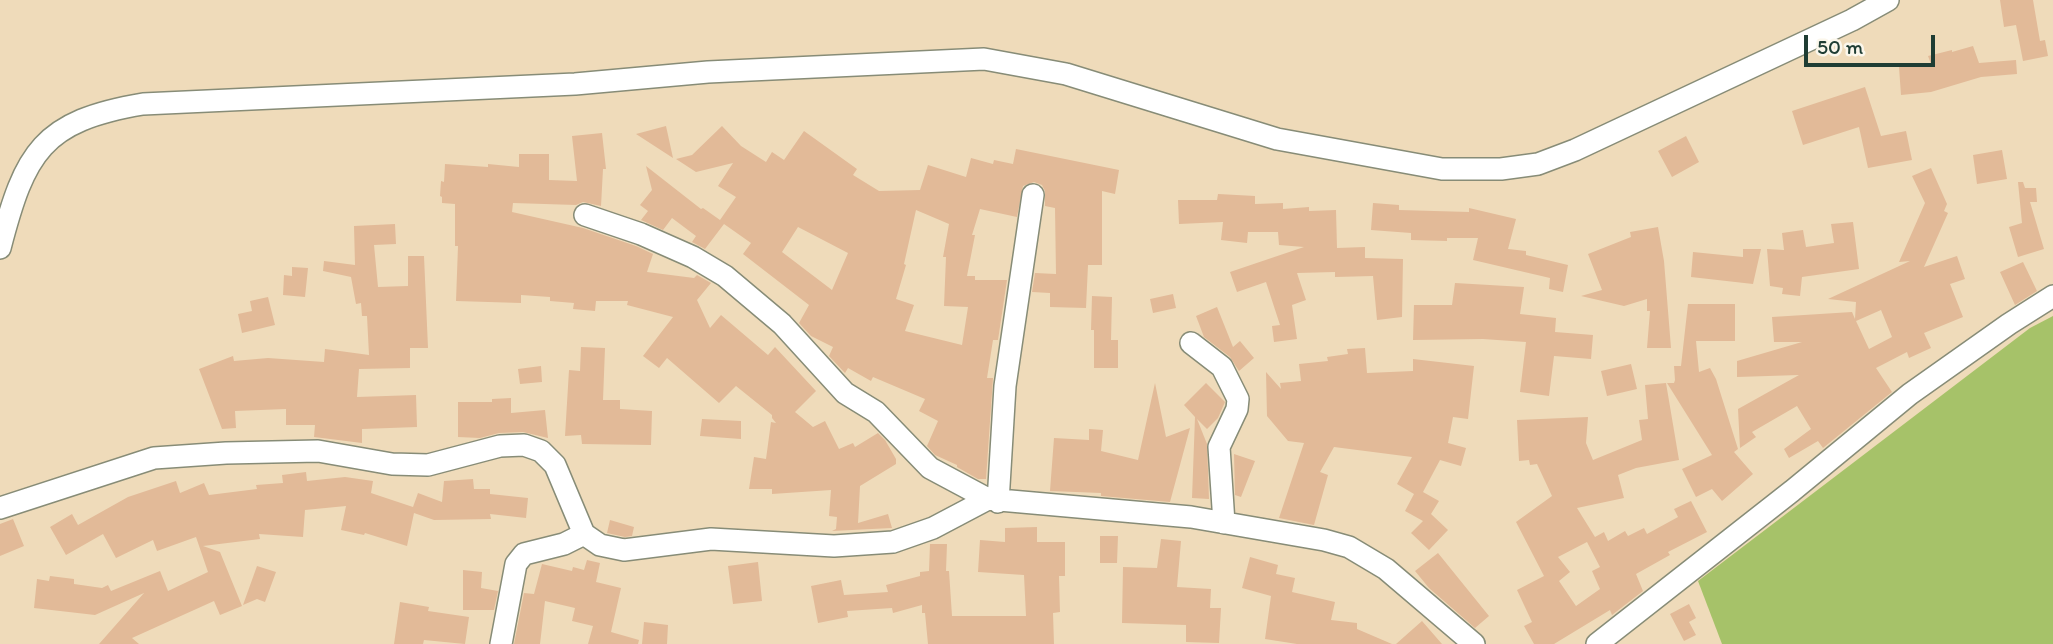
<!DOCTYPE html>
<style>
body{margin:0}
#map{position:relative;width:2053px;height:644px;overflow:hidden;background:#efdbba;font-family:Itim,sans-serif}
canvas{display:block}
.scale{position:absolute;left:1804px;top:35px;width:131px;height:32px;box-sizing:border-box;border:4px solid #1f3d34;border-top:0;padding-left:9px;font-size:21px;line-height:24px;white-space:nowrap;color:#1f3d34;-webkit-text-stroke:5px #fbf7ec;paint-order:stroke}
</style>
<div id="map">
<canvas width="2053" height="644"></canvas>
<div class="scale">50 m</div>
</div>
<script>
const c = document.querySelector('canvas').getContext('2d');
c.lineJoin = 'round';
function fill(path, color) { c.fillStyle = color; c.fill(path, 'evenodd'); }
function strokePath(path, color, width, dash) { c.strokeStyle = color; c.lineWidth = width; c.lineCap = dash ? 'butt' : 'round'; c.setLineDash(dash || []); c.stroke(path); }
fill(new Path2D(`
 M2053,316V644H1722L1698,581L2030,328Z`), '#a6c269');
fill(new Path2D(`
 M2000,0H2033L2040,41L2045,40L2048,56L2023,61L2016,25L2004,27Z
 M1973,46L1979,63L2016,60L2017,74L1981,77L1931,92L1901,95L1899,67L1931,64L1928,56L1952,50V52Z
 M1865,87L1881,136L1906,131L1912,160L1868,168L1859,127L1803,145L1792,111Z
 M666,126L673,158L636,134Z
 M722,126L741,146L766,162L772,152L784,160L804,131L857,169L853,175L879,191L920,190L928,165L966,177L971,158L993,164L994,160L1013,164L1016,149L1119,170L1115,194L1102,191V265H1088L1086,308L1050,307V293L1032,292L1035,273L1056,274L1055,208L1045,206V191L1042,185L1034,182L1023,186L1017,217L980,209L972,235H975L967,276H975V280H1007L998,340H993L987,378H993L986,479H978L957,467V465L935,455L927,446L938,421L919,411L925,399L873,377L871,381L848,368L845,373L829,356L833,347L811,336L799,323L809,305L743,254L751,243L724,224L705,249L692,242L696,236L672,218L663,230L641,220L648,211L640,205L652,190L646,166L701,209L703,208L720,220L736,197L718,186L733,163L696,172L676,159L692,155ZM916,210L949,224L943,257H946L944,306L968,307L962,345L905,331L914,305L896,299L906,265L904,264ZM798,227L848,253L832,290L782,252Z
 M602,133L606,169H603L601,206L583,202L576,205L513,203L512,212L583,228L636,246L653,254L647,272L694,278L697,275L711,283L697,300L710,328L721,315L768,355L775,347L816,391L795,412L813,427L825,421L839,449L853,443L855,447L878,433L885,440L896,459V464L860,486L858,523L888,514L892,528L832,531L836,529L837,517L829,516L831,490L772,494V489H749L754,457L766,459L771,422L776,423L772,418V415L736,386L719,403L667,358L659,368L643,356L673,317L627,305L628,301H596L595,311L573,309L574,303L550,301V297L521,295V303L456,301L458,246H455V204L442,203V197L440,196L441,181L444,182L445,164L488,167V164L519,167V154H549V180L577,181L572,136Z
 M1686,136L1699,162L1672,177L1658,151Z
 M2002,150L2007,179L1977,184L1973,155Z
 M1931,168L1947,204L1944,211L1948,213L1924,267L1957,256L1965,279L1950,284L1963,317L1924,333L1931,348L1909,358L1907,352L1876,368L1892,392L1823,448L1818,441L1789,458L1784,449L1811,429L1797,406L1752,432L1756,437L1740,448L1738,409L1799,375L1737,377V361L1802,342H1774L1772,317L1852,312L1855,319L1856,302L1828,299L1910,261L1899,262L1925,203L1912,176ZM1881,310L1892,337L1869,349L1856,321Z
 M2018,182H2023L2025,188H2036L2037,202H2030L2044,249L2018,257L2009,227L2022,223Z
 M1218,194L1255,196V204L1283,203V209L1309,207V211L1336,210L1337,248L1365,247V258L1403,259L1402,317L1377,320L1373,276L1335,277V272L1297,273L1306,300L1292,305L1297,339L1274,342L1272,326L1280,325L1266,282L1237,292L1230,272L1304,247L1279,245L1278,232H1248L1247,243L1221,240L1223,222L1179,224L1178,200H1217Z
 M1373,203L1399,205V210L1469,212V208L1516,219L1508,249L1526,251V255L1568,265L1563,292L1549,289L1550,278L1473,260L1478,238H1447V241L1411,240V233L1371,230Z
 M1853,222L1859,269L1802,277L1800,296L1782,294L1783,288L1770,286L1767,249L1784,250L1782,233L1803,230L1806,247L1834,243L1831,224Z
 M395,224L396,244L374,245L378,287L408,286V256H424L428,348H410V368L359,369L357,397L416,395L417,427L362,429V443L314,437L315,425H286V409L235,411L236,428L222,429L199,369L233,356L234,361L268,358L324,362L325,349L369,355L367,316H362L361,303L356,304L351,277L323,271L324,261L355,265L354,226Z
 M1658,227L1664,261L1671,348H1647L1650,311H1647V299L1624,306L1581,296L1602,290L1588,254L1631,237L1630,232Z
 M1743,249H1761L1753,284L1691,277L1693,252L1743,257Z
 M2023,262L2037,291L2015,305L2000,272Z
 M292,267L308,268L305,297L283,295L284,275L292,276Z
 M1455,283L1524,287L1520,314L1556,318L1555,332L1593,335L1591,359L1554,356L1549,396L1520,392L1526,342L1483,339L1413,340L1414,305H1452Z
 M1173,294L1176,308L1153,313L1150,299Z
 M1092,296L1112,297L1111,340H1118V368H1094V330H1091Z
 M268,297L275,325L242,333L238,314L252,311L250,301Z
 M1688,304H1735V341H1696L1699,372L1710,368L1716,379L1738,449L1734,452L1753,474L1722,501L1712,489L1696,497L1682,469L1712,455L1667,383H1674L1675,380L1674,366H1681Z
 M1217,307L1233,347L1240,341L1254,358L1239,371L1230,357L1204,337L1196,316Z
 M581,347L605,348L603,400H620V409L652,411L651,445L582,444L581,435L565,436L569,370L580,371Z
 M1365,348L1367,373L1413,371V359L1474,366L1468,419L1453,417L1448,443L1466,448L1461,466L1440,460L1423,492L1439,501L1431,514L1448,530L1429,550L1411,533L1423,521L1405,511L1414,494L1397,484L1412,457L1334,447L1320,472L1328,475L1314,525L1279,518L1304,443L1288,441L1267,416L1266,372L1281,389L1280,383L1301,381L1299,364L1328,361L1327,357L1348,354L1347,349Z
 M1631,364L1637,389L1607,396L1601,371Z
 M541,366L542,382L520,384L518,369Z
 M1155,383L1166,437L1190,428L1170,502L1101,496V493L1050,491L1054,438L1089,440V429L1103,430L1101,451L1138,460Z
 M1206,383L1225,402L1218,418L1207,429L1197,419L1207,444L1209,499L1192,498L1195,417L1184,405Z
 M1666,383L1679,460L1636,468L1618,475L1624,498L1577,508L1595,537L1604,532L1608,541L1625,531L1628,536L1644,528L1647,534L1678,517L1674,509L1691,501L1707,532L1668,552L1670,555L1636,574L1643,591L1612,615L1610,610L1554,644H1534L1524,626L1532,622L1517,590L1544,576L1516,522L1552,496L1537,464L1530,465L1529,460L1519,461L1517,420L1588,417L1586,443L1593,460L1642,440L1639,420L1648,419L1645,385ZM1587,542L1600,567L1592,571L1600,589L1576,606L1559,581L1570,572L1558,557Z
 M511,398V413L545,410L548,438L523,432L499,433L480,438L458,437V402H492V399Z
 M702,419L741,421V439L700,436Z
 M1234,454L1255,461L1241,497L1235,495Z
 M306,472L307,481L345,477L373,481L371,493L413,507L418,493L442,502L444,481L473,479L474,489H490V494L528,498L526,518L490,514L491,519L434,520L414,513L407,546L365,533L364,535L341,530L346,506L305,510L303,537L259,534L260,539L203,546L220,552L242,606L220,615L214,601L132,638L139,644H99L144,593L95,615L34,608L37,579L49,581L50,576L74,579V584L102,588L108,585L111,591L160,571L168,591L208,572L196,537L157,551L153,540L116,558L103,534L66,555L50,527L72,514L78,525L128,497L176,481L180,493L204,483L209,495L257,489L256,485L283,483L282,475Z
 M13,519L24,546L0,556V524Z
 M610,520L634,527L632,536L625,537L607,533Z
 M1037,527V542H1065V576H1059L1060,612L1053,613L1054,644H928L925,613H922V605L893,613L892,608L847,611L848,617L818,623L811,586L841,580L844,595L888,592L886,585L920,576V572L929,571L930,544H947L946,571H949L952,616H1026L1024,575L978,572L980,540L1005,542V528Z
 M1100,536H1118L1117,563H1100Z
 M1161,539L1181,541L1177,587L1211,589L1210,608H1221L1219,643L1186,642V625L1122,623L1123,567L1157,568Z
 M1438,553L1489,616L1475,628L1429,588L1415,571Z
 M1250,557L1278,565L1276,574L1295,578L1292,592L1335,602L1331,620L1357,623V629L1392,644H1297L1265,639L1271,596L1242,588Z
 M587,560L600,563L596,582L621,588L611,632L639,640L638,644H588L593,626L572,621L575,608L545,601L540,644H514L524,593L534,594L542,564L572,571L573,567L584,570Z
 M758,562L762,601L733,604L728,566Z
 M257,566L276,572L265,602L257,599L243,605Z
 M463,570L482,572L481,588L498,591L494,610H463Z
 M400,602L429,607L428,611L469,617L465,644L424,640L423,644H394Z
 M1689,604L1696,618L1689,622L1696,635L1684,641L1670,614Z
 M1422,621L1442,644H1396Z
 M644,622L668,625L667,644H642Z`), '#e2ba98');
const street = new Path2D(`
 M585,215L641,234L693,257L725,276L782,324L845,393L876,412L930,468L988,499L1191,517L1324,540L1349,547L1386,569L1474,644
 M0,248C25,152 42,121 143,104L575,84L708,72L984,59L1066,74L1277,139L1442,169H1501L1538,164L1575,150L1852,20L1888,0
 M1191,343L1222,367L1238,399L1237,409L1219,447L1224,523
 M998,502L1005,386L1033,195
 M0,508L154,458L226,453L318,451L392,464L428,465L500,446L524,445L541,451L555,465L584,534L600,545L624,550L711,539L834,546L893,542L933,528L988,499
 M501,644L516,564L524,554L564,544L584,534
 M1597,644L1792,491L1910,394L2009,324L2053,296`);
strokePath(street, '#878c77', 24);
strokePath(street, '#fff', 21);
</script>
